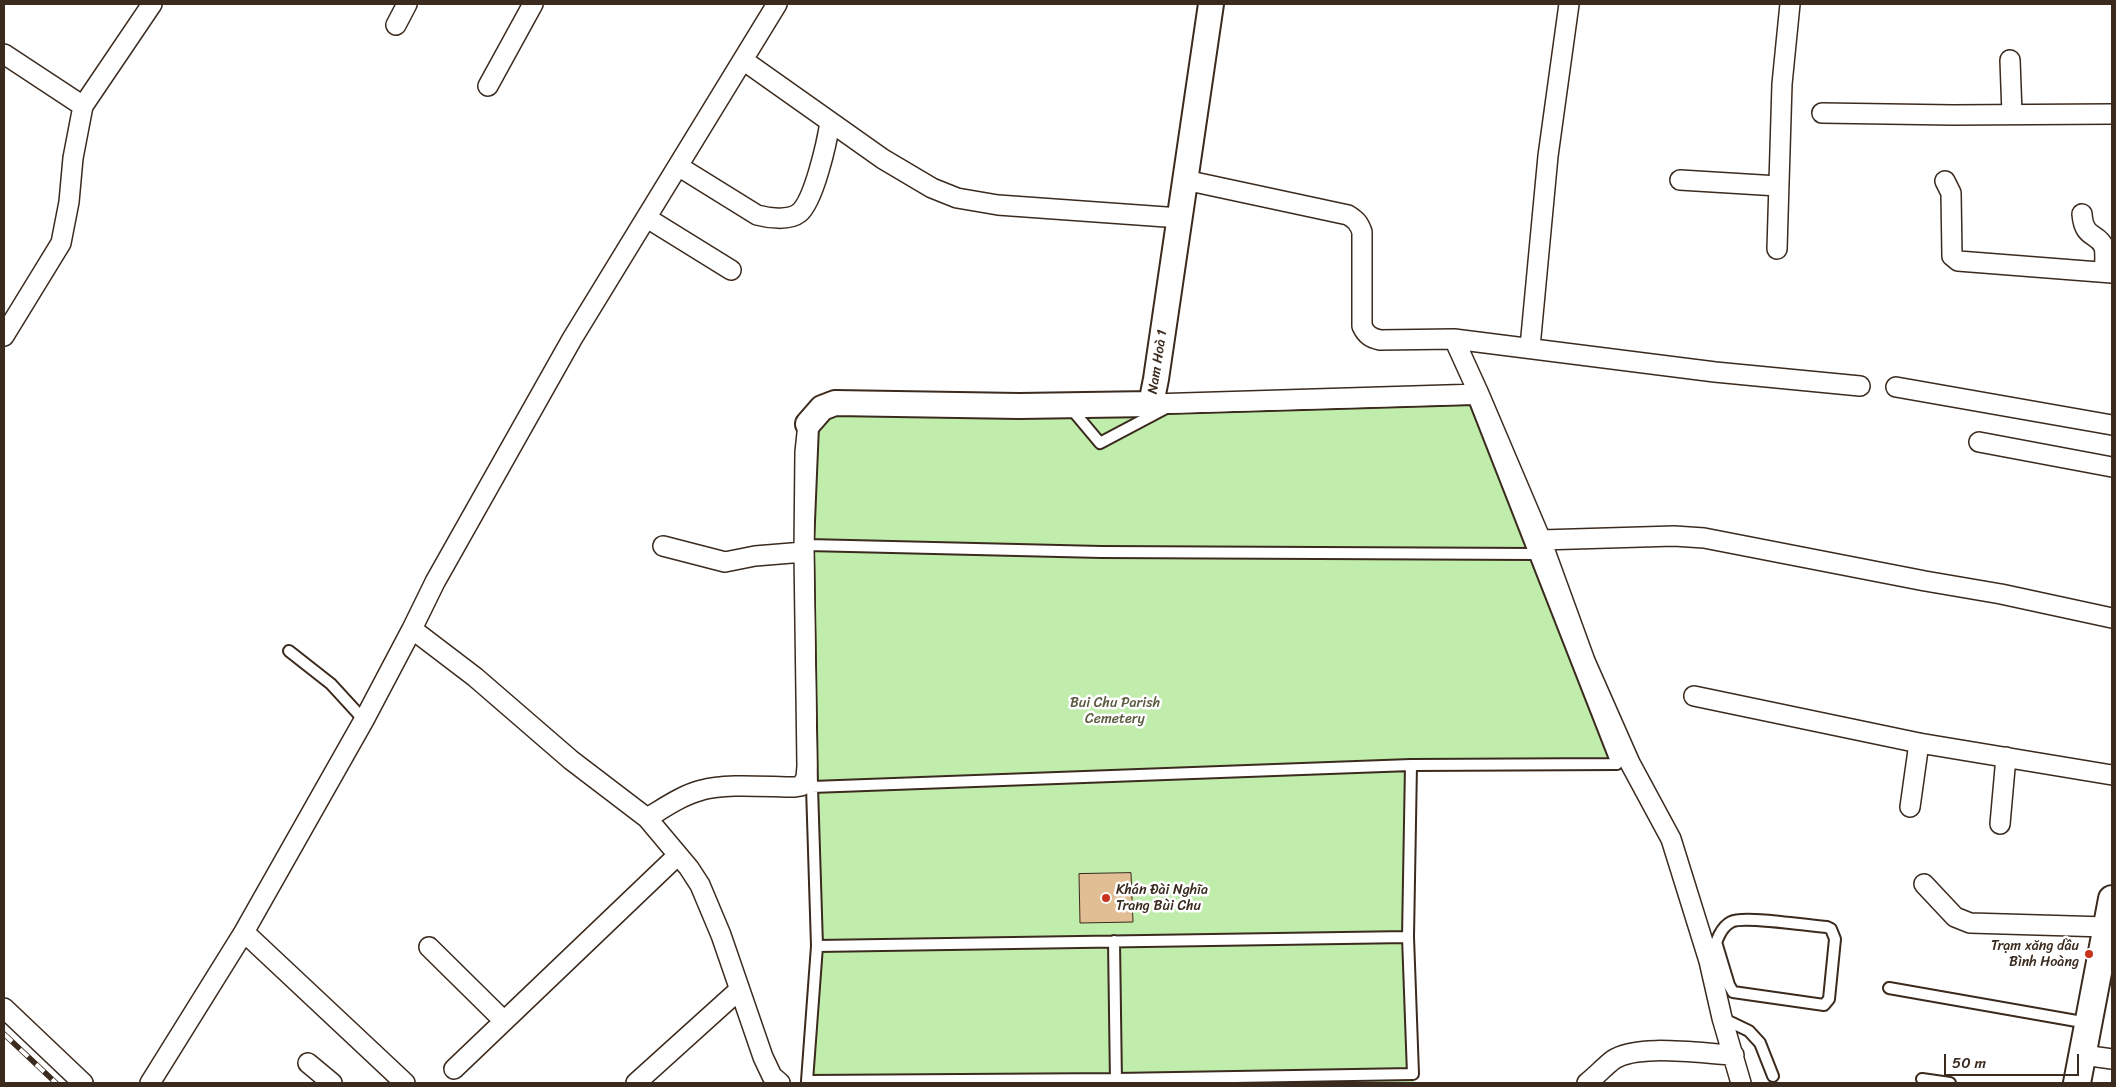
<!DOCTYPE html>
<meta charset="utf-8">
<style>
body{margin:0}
#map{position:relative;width:2116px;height:1087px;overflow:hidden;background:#fff;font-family:Sriracha,sans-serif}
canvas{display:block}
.frame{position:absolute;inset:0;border:5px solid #3b2a1e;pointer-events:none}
.scale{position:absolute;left:1944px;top:1054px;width:135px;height:22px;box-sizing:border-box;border:2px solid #3b2a1e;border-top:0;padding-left:6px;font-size:15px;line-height:18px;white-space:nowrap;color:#3b2a1e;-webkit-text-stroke:4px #fff;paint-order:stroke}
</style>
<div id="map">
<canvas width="2116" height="1087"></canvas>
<div class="frame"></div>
<div class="scale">50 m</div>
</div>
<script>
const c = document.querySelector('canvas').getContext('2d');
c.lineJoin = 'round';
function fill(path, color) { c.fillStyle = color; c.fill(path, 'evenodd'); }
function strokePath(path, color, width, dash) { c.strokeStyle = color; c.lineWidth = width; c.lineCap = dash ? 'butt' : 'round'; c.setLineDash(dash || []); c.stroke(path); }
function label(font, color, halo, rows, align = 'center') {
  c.font = font + ' Sriracha,sans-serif'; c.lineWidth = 5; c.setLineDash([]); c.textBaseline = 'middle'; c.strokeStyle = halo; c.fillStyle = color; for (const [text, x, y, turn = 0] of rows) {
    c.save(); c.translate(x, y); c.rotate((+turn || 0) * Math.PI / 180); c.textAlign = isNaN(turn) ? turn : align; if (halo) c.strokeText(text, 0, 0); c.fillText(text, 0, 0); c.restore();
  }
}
fill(new Path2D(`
 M1479,394L1630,763L1416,769L1408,937L1414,1083H807L817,939L809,424L835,403Z`), '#c0edab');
const building = new Path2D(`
 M1131,873L1133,922L1080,923L1079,874Z`);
fill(building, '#e1be93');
strokePath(building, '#3b2a1e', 1);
const service = new Path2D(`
 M1474,399L1617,764L1411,765L812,787L808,545L813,426L819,417L826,411L836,406L1074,412L1100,443L1166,408Z
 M808,545L1101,552L1535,554
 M289,651L331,684L364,720
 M812,787L817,946L1408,937L1411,765
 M1114,941L1116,1083
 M817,946L807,1081L1116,1079L1413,1074L1408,937
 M1711,958C1715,946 1719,928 1731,922C1743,915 1809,926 1827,927L1831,929L1835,939L1829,999L1824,1005L1733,992L1729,985L1716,942
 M1889,988L2088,1023
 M1722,1018L1749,1031L1760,1043L1773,1076
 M1922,1079L1950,1083`);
const minor = new Path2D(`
 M777,4L572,339L435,582L412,629L475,677L571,760L647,818L689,868L700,885L721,935L763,1057L772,1076L780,1083
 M396,25L407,4
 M4,54L83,106L152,4
 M743,60L883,159L932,188L957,198L998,205L1180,218
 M2010,60L2012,114
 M488,86L533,4
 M1822,113L1953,115L2112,114
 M678,166L757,215C768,218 789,221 799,213C814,201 827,142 830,122
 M1185,180L1348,215C1356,220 1359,223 1362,232V326C1366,335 1371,338 1380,340L1454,339L1479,394
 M1680,180L1778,186
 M1945,181L1951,193L1952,256L1958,261L2112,273
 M2082,214C2084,240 2098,232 2104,247C2106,254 2104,265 2105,272
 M647,218L731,270
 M1777,249L1782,84L1790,4
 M4,336L61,243L69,202L73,158L83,106
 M1454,339L1715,372L1860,386
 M1530,347L1548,156L1569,4
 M1896,387L2112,425
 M1151,404L1479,394L1541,540L1585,661L1630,763L1671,839L1709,961L1722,1018L1741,1083
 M1979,442L2112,467
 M1541,540L1674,536L1704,538L1925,581L2001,594L2112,618
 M663,546L725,562L755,556L804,552
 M1694,696L1919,743L2112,775
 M1910,807L1919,743
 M647,818C664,808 682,795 702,790C725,783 769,787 795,787L801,786L806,778L807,766L804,552L805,452L808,424
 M2000,824L2006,757
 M1924,884L1955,917L1970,923L2106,927
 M244,932L405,1083
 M429,947L504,1021
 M4,1008L83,1083
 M2083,1055L2112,1059
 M308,1063L332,1083
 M454,1069L678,855
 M150,1083L244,932L364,720L412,629
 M636,1083L739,990
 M1587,1083C1596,1076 1604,1067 1613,1060C1637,1043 1704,1054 1734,1055`);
const tertiary = new Path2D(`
 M808,424L822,408L835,403L1019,406L1151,404L1156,379L1211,4`);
const secondary = new Path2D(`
 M2077,1083L2112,899`);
strokePath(service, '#3b2a1e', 14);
strokePath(minor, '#3b2a1e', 22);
strokePath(tertiary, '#3b2a1e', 28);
strokePath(secondary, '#3b2a1e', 30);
strokePath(service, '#fff', 10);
strokePath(minor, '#fff', 19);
strokePath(tertiary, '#fff', 24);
strokePath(secondary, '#fff', 26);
const rail = new Path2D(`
 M4,1034L56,1083`);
strokePath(rail, '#3b2a1e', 5.5);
strokePath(rail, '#fff', 4, [11]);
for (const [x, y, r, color] of [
 [1106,898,5,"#c8321e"],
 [2089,954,5,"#c8321e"]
]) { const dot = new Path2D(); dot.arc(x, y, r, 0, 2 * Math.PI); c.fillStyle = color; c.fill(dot); strokePath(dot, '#fff', 2); }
label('14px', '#3b2a1e', '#fff', [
 ["Nam Hoà 1",1158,362,-81]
]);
label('14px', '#5c5b41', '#fff', [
 ["Bui Chu Parish",1115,703],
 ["Cemetery",1115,719]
]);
label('14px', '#3b2a1e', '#fff', [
 ["Khán Đài Nghĩa",1116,890],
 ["Trang Bùi Chu",1116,906],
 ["Trạm xăng dầu",2079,946,"right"],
 ["Bình Hoàng",2079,962,"right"]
], 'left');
</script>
